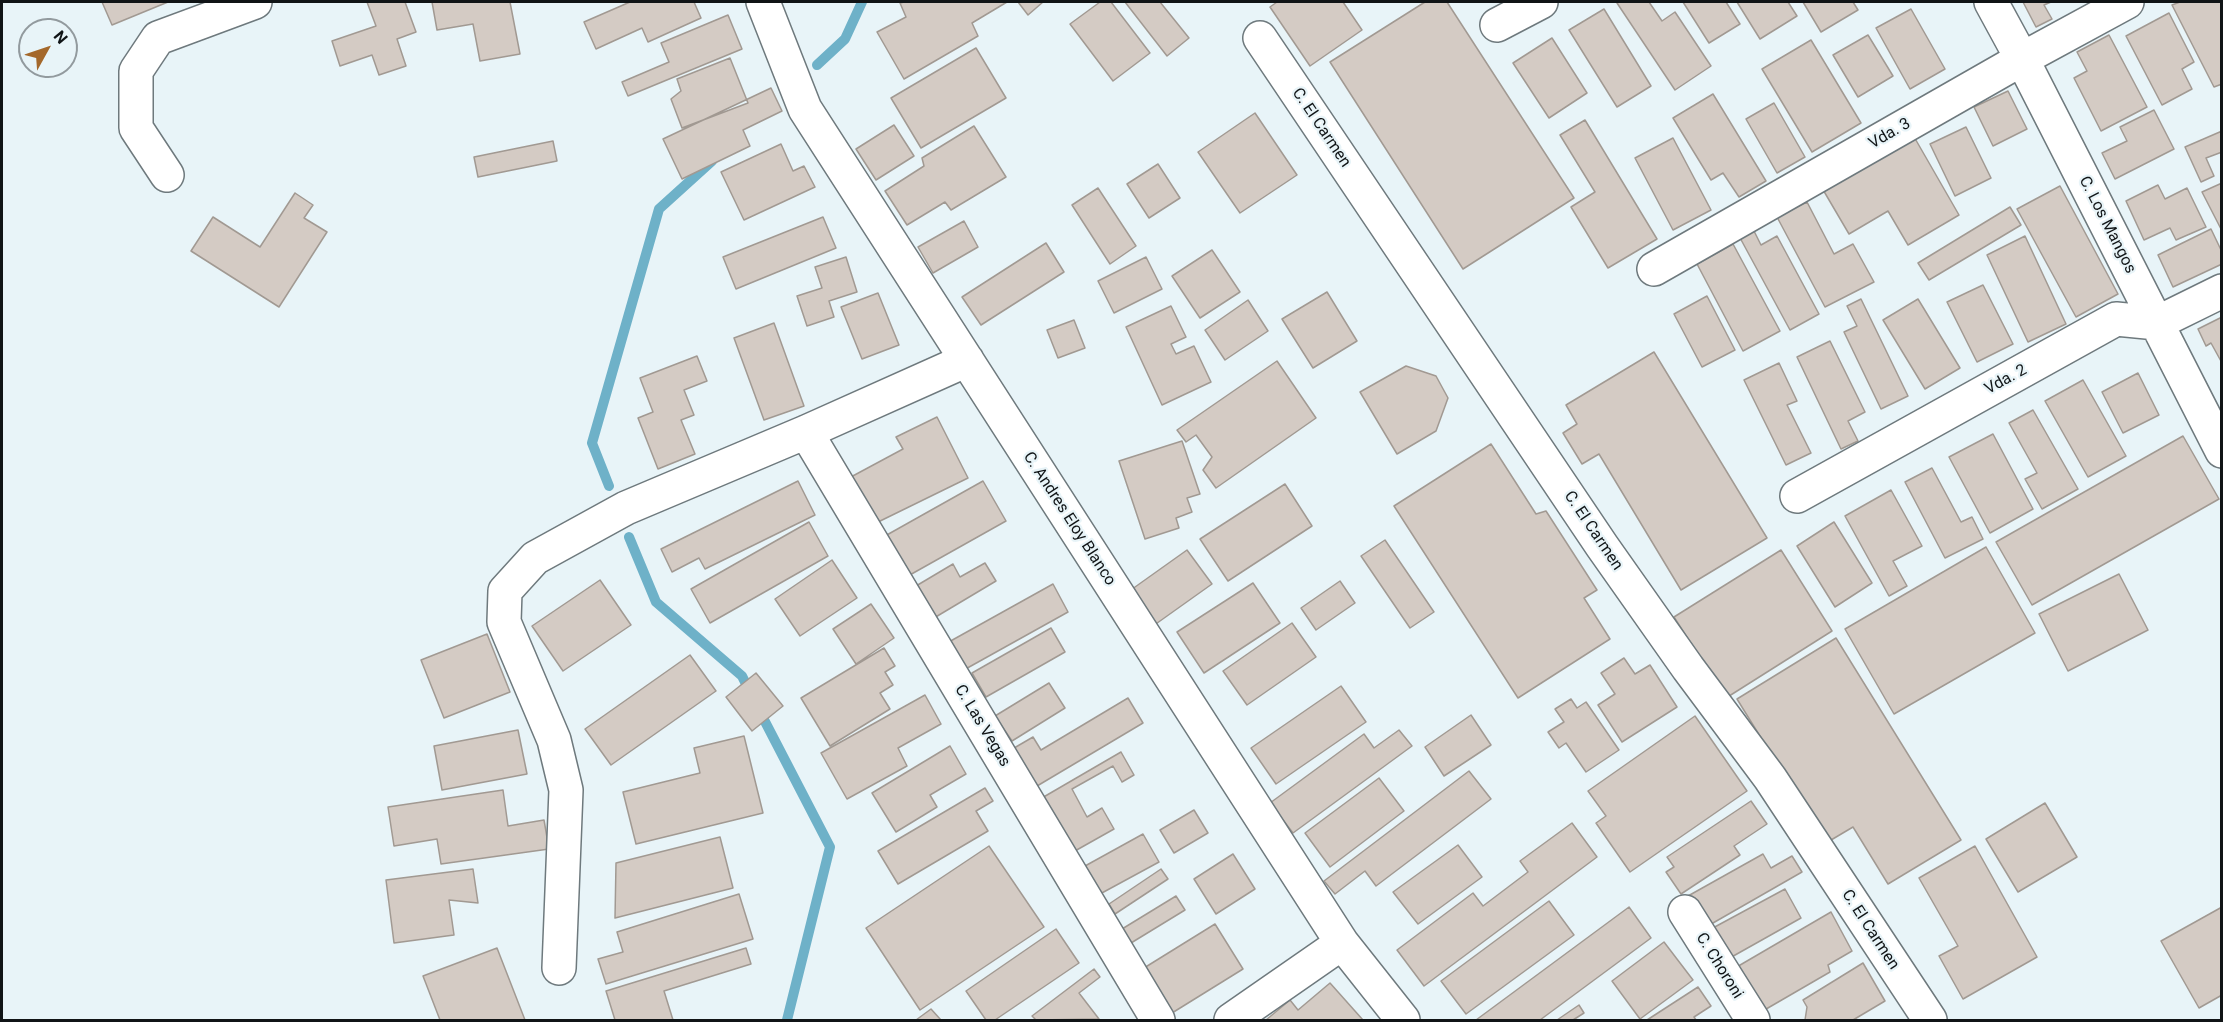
<!DOCTYPE html>
<style>
body{margin:0}
#map{position:relative;width:2223px;height:1022px;overflow:hidden;background:#e8f4f8;font-family:Roboto,sans-serif}
canvas{display:block}
.frame{position:absolute;inset:0;border:3px solid #101416;pointer-events:none}
.north{position:absolute;left:18px;top:18px;width:60px;height:60px;box-sizing:border-box;background:#e8f4f8;border:2px solid #929a9e;border-radius:50%;rotate:50deg;font-size:16px;font-weight:700;line-height:24px;text-align:center;color:#101416}
.north::after{content:'';display:block;margin:auto;width:21px;height:27px;background:#a4682b;clip-path:polygon(50% 0,100% 100%,50% 72%,0 100%)}
</style>
<div id="map">
<canvas width="2223" height="1022"></canvas>
<div class="frame"></div>
<div class="north">N</div>
</div>
<script>
const c = document.querySelector('canvas').getContext('2d');
c.lineJoin = 'round';
function strokePath(path, color, width, dash) { c.strokeStyle = color; c.lineWidth = width; c.lineCap = dash ? 'butt' : 'round'; c.setLineDash(dash || []); c.stroke(path); }
function fill(path, color) { c.fillStyle = color; c.fill(path, 'evenodd'); }
function label(font, color, halo, rows, align = 'center') {
  c.font = font + ' Roboto,sans-serif'; c.lineWidth = 4.5; c.setLineDash([]); c.textBaseline = 'middle'; c.strokeStyle = halo; c.fillStyle = color; for (const [text, x, y, turn = 0] of rows) {
    c.save(); c.translate(x, y); c.rotate((+turn || 0) * Math.PI / 180); c.textAlign = isNaN(turn) ? turn : align; if (halo) c.strokeText(text, 0, 0); c.fillText(text, 0, 0); c.restore();
  }
}
strokePath(new Path2D(`
 M817,65L845,39L862,2
 M609,486L592,443L659,209L712,161
 M629,537L656,602L742,676L751,694
 M759,710L830,847L787,1020`), '#6eb1c8', 10);
const building = new Path2D(`
 M102,2H168L112,25Z
 M367,2H405L416,32L397,39L406,66L379,75L372,55L340,66L332,41L376,26Z
 M432,2H510L520,54L480,61L473,24L437,30Z
 M630,2H694L701,18L648,42L642,28L596,49L584,22Z
 M904,2H1007L972,23L978,36L904,79L877,32L906,17L900,3Z
 M1018,2H1043L1028,15Z
 M1100,2H1111L1150,53L1113,81L1070,24Z
 M1125,2H1160L1189,38L1167,56Z
 M1277,2H1343L1362,30L1310,66L1270,7Z
 M1425,2H1447L1574,198L1463,269L1330,62Z
 M1619,2H1649L1662,21L1675,12L1711,66L1675,90L1617,3Z
 M1683,2H1726L1740,24L1709,43Z
 M1737,2H1788L1797,16L1760,39Z
 M1803,2H1853L1858,10L1821,32Z
 M2023,2H2051L2044,5L2052,19L2036,27Z
 M2180,2H2222V84L2214,87L2172,5Z
 M1604,9L1651,86L1617,107L1569,30Z
 M1911,9L1945,69L1910,89L1876,28Z
 M2169,13L2194,62L2182,69L2192,89L2162,105L2126,36Z
 M728,15L742,49L628,96L622,82L669,62L661,43Z
 M1868,35L1893,76L1858,97L1833,55Z
 M2109,35L2147,107L2101,131L2074,78L2087,71L2077,52Z
 M1552,38L1587,93L1549,118L1513,63Z
 M1811,40L1861,123L1812,152L1762,69Z
 M976,48L1006,98L921,148L891,98Z
 M730,58L748,103L682,128L671,99L681,91L677,79Z
 M771,88L782,111L743,130L750,146L682,179L663,139Z
 M2008,91L2027,129L1993,146L1974,107Z
 M1713,94L1766,181L1739,197L1723,173L1711,180L1673,118Z
 M1774,103L1805,157L1777,173L1746,119Z
 M2154,110L2174,149L2115,179L2102,153L2127,141L2120,127Z
 M1255,113L1297,175L1240,213L1198,152Z
 M1585,120L1657,239L1608,268L1571,207L1595,192L1560,135Z
 M894,125L914,156L876,180L856,149Z
 M974,126L1006,177L951,210L945,202L907,225L885,191L924,166L922,158Z
 M1966,127L1991,178L1955,196L1930,144Z
 M2222,131V152L2206,158L2214,176L2201,182L2185,147Z
 M1913,135L1959,215L1908,245L1888,211L1849,234L1822,188Z
 M1673,138L1711,210L1673,230L1635,158Z
 M553,141L557,161L478,177L474,157Z
 M781,144L793,171L804,166L815,187L744,220L721,172Z
 M1158,164L1180,198L1149,218L1127,184Z
 M2222,183V231L2202,192Z
 M2158,185L2165,199L2187,188L2206,227L2176,240L2170,228L2144,240L2126,201Z
 M2060,186L2118,294L2076,317L2017,209Z
 M1098,188L1136,246L1110,264L1072,205Z
 M295,193L313,205L304,218L327,232L279,307L191,251L213,217L260,247Z
 M1807,202L1834,254L1853,244L1874,282L1825,307L1777,217Z
 M2010,207L2021,225L1929,280L1918,263Z
 M823,217L836,248L736,289L723,257Z
 M964,221L978,247L933,273L918,247Z
 M1753,229L1761,245L1777,236L1819,314L1790,330L1739,236Z
 M2211,229L2222,252V264L2173,287L2158,255Z
 M2025,236L2066,324L2028,342L1987,255Z
 M1046,243L1064,272L981,325L962,297Z
 M1733,244L1780,331L1743,351L1697,264Z
 M1212,250L1240,292L1200,318L1172,276Z
 M846,257L857,292L829,301L834,317L807,326L797,296L822,288L815,267Z
 M1146,257L1162,289L1114,313L1098,281Z
 M1983,285L2013,344L1977,362L1947,302Z
 M1327,292L1357,341L1313,368L1282,319Z
 M878,293L899,345L862,359L841,307Z
 M1707,296L1735,350L1702,367L1674,314Z
 M1861,299L1908,396L1881,409L1844,332L1857,326L1847,306Z
 M1918,299L1960,368L1925,389L1883,320Z
 M1248,300L1268,331L1225,360L1205,330Z
 M1171,306L1186,337L1171,344L1176,354L1194,346L1211,382L1162,405L1126,327Z
 M2222,317V363L2211,343L2206,346L2198,329Z
 M1074,320L1085,348L1058,358L1047,330Z
 M774,323L804,406L764,420L734,338Z
 M1830,341L1865,412L1848,421L1858,441L1841,449L1797,357Z
 M1654,352L1767,538L1681,590L1599,454L1582,464L1563,433L1577,424L1566,405Z
 M697,356L707,381L684,390L694,415L681,420L695,454L658,469L638,418L653,412L640,378Z
 M1277,361L1316,418L1216,488L1203,470L1212,457L1196,435L1186,442L1177,430Z
 M1779,363L1797,401L1787,405L1811,453L1786,465L1744,380Z
 M1406,366L1436,376L1448,398L1436,431L1397,454L1360,392Z
 M2138,373L2159,415L2123,433L2102,392Z
 M2083,380L2126,456L2088,477L2045,401Z
 M2033,410L2078,489L2042,509L2025,479L2037,473L2009,423Z
 M937,417L968,478L874,524L849,478L903,449L896,437Z
 M1993,434L2033,509L1990,533L1949,457Z
 M2183,436L2219,499L2032,605L1996,542Z
 M1182,441L1200,494L1187,498L1192,512L1176,518L1179,528L1145,539L1119,461Z
 M1491,444L1536,514L1546,511L1597,590L1584,598L1610,639L1518,698L1394,506Z
 M1932,468L1961,522L1972,517L1983,539L1945,558L1905,482Z
 M798,481L815,515L705,569L699,558L672,572L661,549Z
 M983,481L1006,521L908,576L885,536Z
 M1285,484L1312,526L1228,581L1200,539Z
 M1891,490L1922,546L1893,561L1907,586L1889,596L1845,516Z
 M809,522L828,556L710,623L691,589Z
 M1834,522L1872,583L1835,607L1797,546Z
 M1385,540L1434,612L1410,628L1361,556Z
 M1986,547L2035,633L1894,714L1845,629Z
 M1187,550L1212,584L1153,626L1128,592Z
 M1781,550L1832,631L1726,698L1674,617Z
 M832,560L857,598L800,636L775,599Z
 M985,563L996,581L934,618L916,586L953,564L960,577Z
 M2119,574L2148,630L2068,671L2039,614Z
 M600,580L631,625L563,671L532,626Z
 M1340,581L1355,603L1316,630L1301,608Z
 M1253,583L1280,623L1204,673L1177,632Z
 M1053,584L1068,612L962,671L947,643Z
 M871,604L894,638L856,664L833,629Z
 M1292,623L1316,657L1247,705L1223,671Z
 M1051,628L1065,652L986,697L972,673Z
 M487,634L510,692L444,718L421,660Z
 M1836,638L1961,840L1888,884L1853,827L1826,843L1737,699Z
 M884,648L895,666L885,672L893,685L880,693L890,709L830,746L801,698Z
 M690,655L716,691L611,765L585,729Z
 M1624,658L1635,674L1650,665L1677,707L1622,742L1598,705L1615,694L1601,673Z
 M756,673L783,706L752,731L726,697Z
 M1049,683L1065,708L1012,741L995,716Z
 M1341,686L1366,722L1276,784L1251,748Z
 M925,695L941,724L898,748L907,766L847,799L821,753Z
 M1128,698L1143,723L1032,789L1009,751L1033,737L1041,750Z
 M1571,699L1577,708L1586,702L1619,750L1586,772L1566,743L1559,748L1548,732L1564,722L1555,709Z
 M1471,715L1491,745L1444,776L1425,747Z
 M1695,716L1747,791L1630,872L1596,823L1606,816L1588,791Z
 M518,730L527,774L442,790L434,746Z
 M1399,730L1412,746L1293,833L1270,803L1364,734L1374,748Z
 M744,736L763,813L636,844L623,792L700,773L694,748Z
 M950,746L966,774L930,795L937,807L896,832L872,793Z
 M1121,752L1134,775L1122,782L1113,766L1072,789L1087,817L1102,808L1114,829L1066,856L1035,802Z
 M1469,771L1491,799L1376,886L1365,871L1335,894L1324,881Z
 M1379,778L1404,811L1330,867L1305,833Z
 M985,788L993,801L976,811L988,831L898,884L878,851Z
 M503,790L508,826L544,820L549,849L441,864L437,839L394,846L388,807Z
 M1751,801L1767,824L1734,846L1740,855L1681,894L1666,872L1674,867L1667,857Z
 M2045,803L2077,857L2018,892L1986,839Z
 M1194,810L1208,833L1174,853L1160,830Z
 M1572,823L1597,857L1424,986L1397,950L1473,893L1483,906L1528,872L1520,861Z
 M1143,834L1159,862L1100,894L1085,866Z
 M720,837L733,888L615,918L616,863Z
 M1458,845L1482,877L1418,924L1393,892Z
 M989,846L1044,927L920,1010L866,928Z
 M1975,846L2037,957L1963,999L1939,956L1958,946L1919,878Z
 M1233,854L1255,889L1216,914L1194,879Z
 M1763,854L1771,868L1792,856L1802,872L1706,927L1688,896Z
 M473,869L478,903L449,900L454,935L394,943L386,880Z
 M1161,869L1168,879L1115,914L1109,904Z
 M1785,889L1801,918L1728,959L1711,929Z
 M739,894L753,939L606,984L598,959L623,952L617,932Z
 M1176,896L1185,910L1131,943L1122,929Z
 M1549,901L1574,935L1466,1014L1441,981Z
 M1629,907L1651,938L1540,1020H1476Z
 M2222,907V995L2199,1008L2161,941Z
 M1831,912L1852,951L1828,965L1830,972L1761,1012L1735,968Z
 M1215,924L1243,969L1172,1013L1144,968Z
 M1056,929L1079,963L995,1020H986L966,991Z
 M1664,942L1693,980L1640,1019L1612,981Z
 M497,948L525,1020H440L423,976Z
 M746,948L751,964L664,991L673,1020H615L606,991Z
 M1863,963L1885,1001L1853,1020H1805L1807,1007L1803,1000Z
 M1094,969L1100,977L1079,993L1099,1019L1036,1020L1032,1016Z
 M1330,983L1363,1020H1266L1290,1000L1298,1010Z
 M1698,987L1711,1006L1694,1017L1696,1020H1647Z
 M1579,1005L1584,1013L1573,1020H1557Z
 M931,1009L941,1020H916Z`);
fill(building, '#d4cbc4');
strokePath(building, '#a19992', 1.5);
const minor = new Path2D(`
 M763,2L805,109L1342,943L1403,1020
 M1991,2L2022,59L2222,451
 M1497,25L1541,2
 M1260,38L1602,546L1688,668L1770,778L1930,1020
 M167,175L136,128V71L158,38L255,2
 M1654,269L2022,59L2127,2
 M806,432L1158,1020
 M1797,496L2116,319L2157,323L2222,291
 M1685,912L1753,1020
 M559,968L566,790L554,740L504,622L505,591L535,558L626,508L806,432L967,360
 M1231,1020L1342,943`);
strokePath(minor, '#6e797d', 36);
strokePath(minor, '#fff', 33);
label('16px', '#101416', '#e8f4f8', [
 ["C. El Carmen",1321,128,56],
 ["Vda. 3",1890,134,-30],
 ["C. Los Mangos",2107,225,63],
 ["Vda. 2",2006,380,-29],
 ["C. Andres Eloy Blanco",1069,519,57],
 ["C. El Carmen",1593,531,56],
 ["C. Las Vegas",982,726,59],
 ["C. El Carmen",1870,930,57],
 ["C. Choroni",1719,966,58]
]);
</script>
